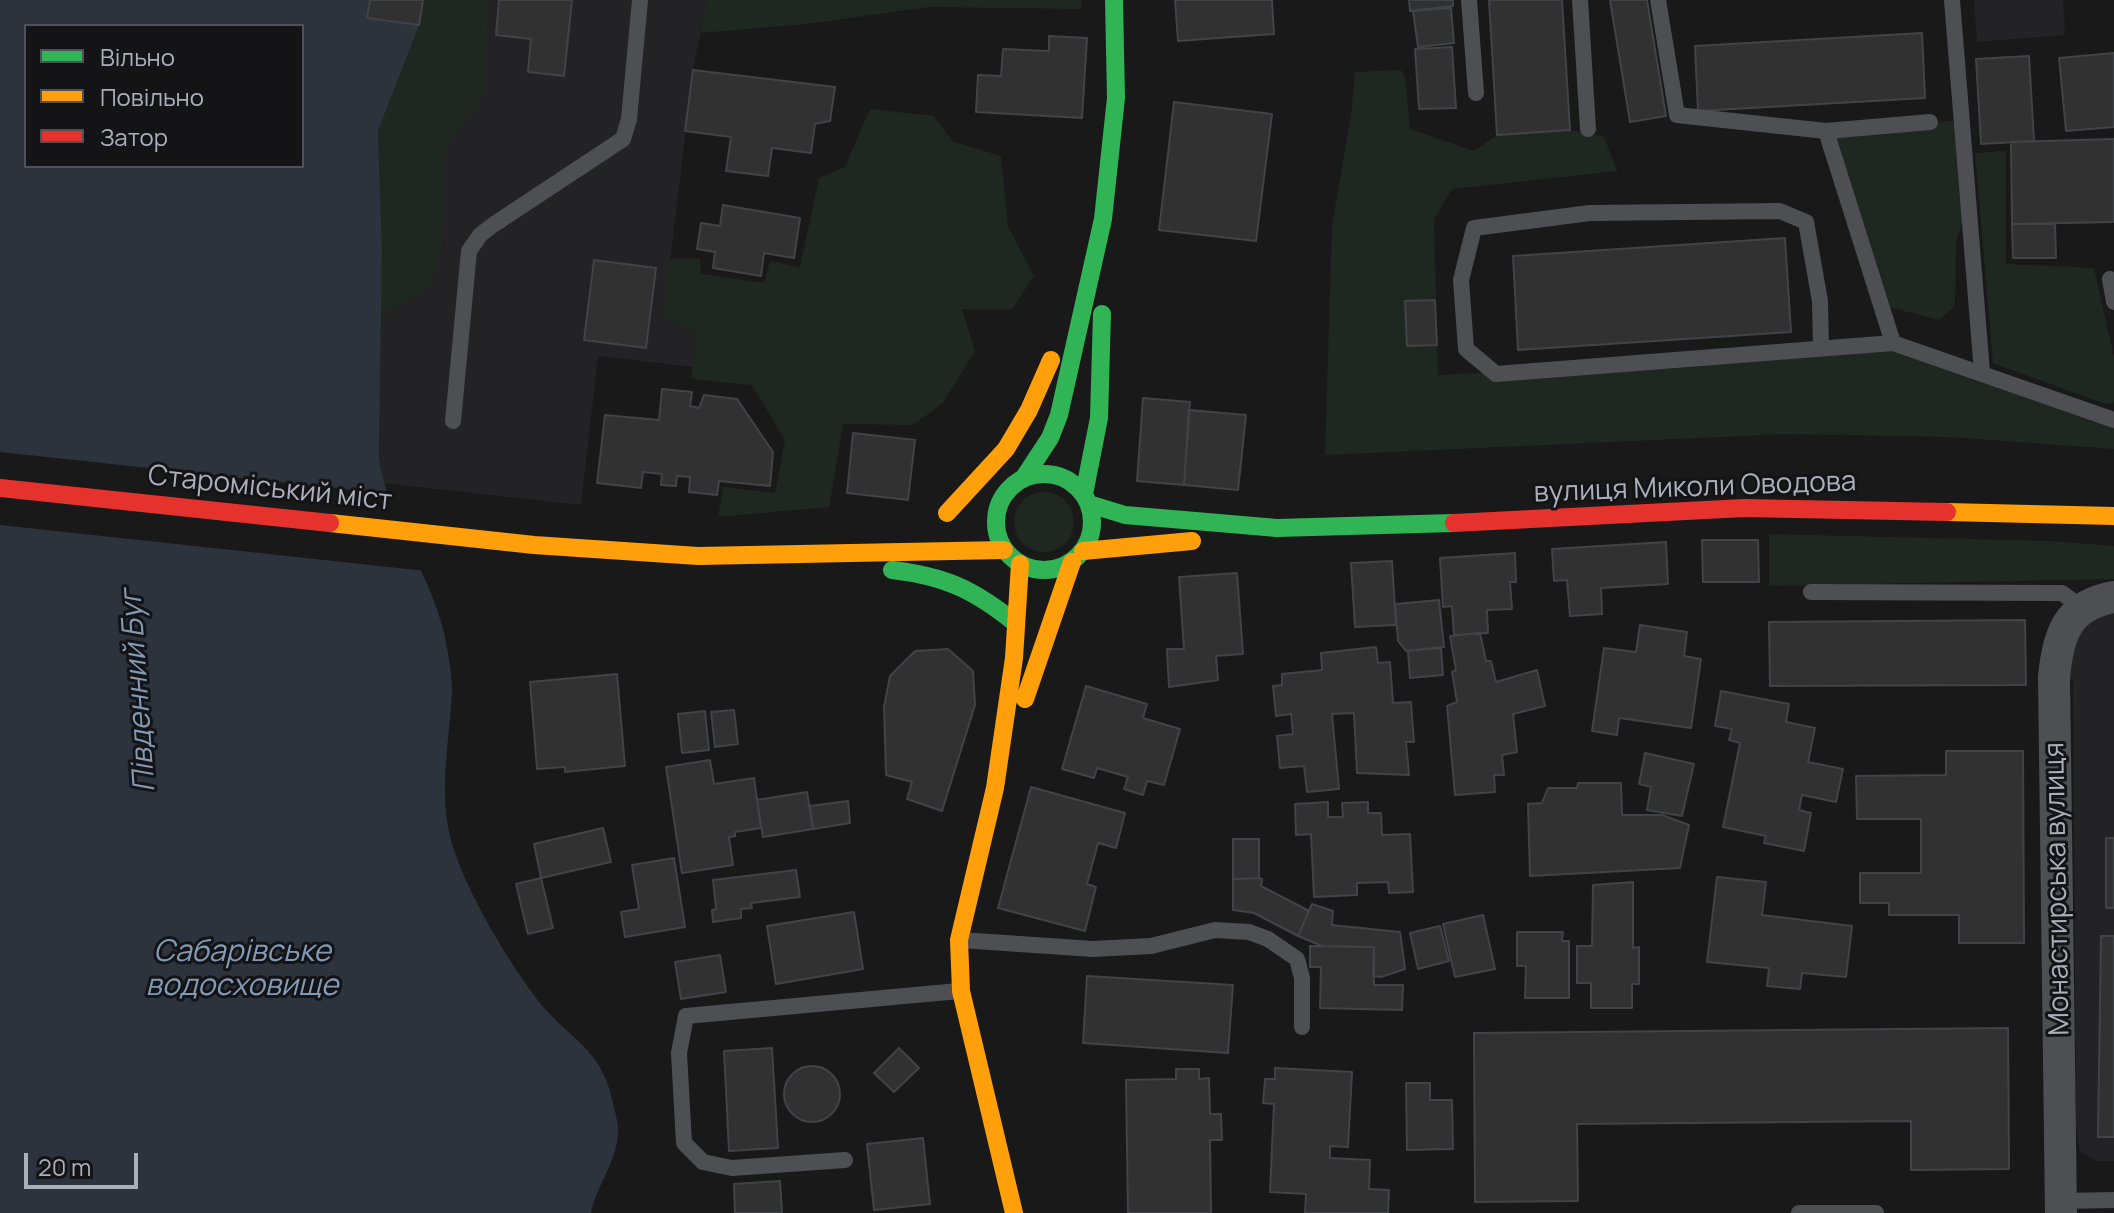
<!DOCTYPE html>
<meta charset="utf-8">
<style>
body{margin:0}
#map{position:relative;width:2114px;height:1213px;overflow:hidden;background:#19191a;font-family:Manrope,sans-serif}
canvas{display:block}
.legend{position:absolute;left:24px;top:24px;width:280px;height:144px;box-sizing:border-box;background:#141316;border:2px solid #505158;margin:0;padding:10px 14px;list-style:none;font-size:24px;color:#abaebb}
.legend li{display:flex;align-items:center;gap:16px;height:40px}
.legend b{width:40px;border:2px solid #505158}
.scale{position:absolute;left:24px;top:1153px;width:114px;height:36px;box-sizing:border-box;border:4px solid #abaebb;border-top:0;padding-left:10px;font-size:24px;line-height:28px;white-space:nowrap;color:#abaebb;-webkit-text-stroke:6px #141316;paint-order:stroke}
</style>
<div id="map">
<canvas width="2114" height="1213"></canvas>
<ul class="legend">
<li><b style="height:10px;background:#30b455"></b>Вільно</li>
<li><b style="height:10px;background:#ff9f0a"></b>Повільно</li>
<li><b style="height:10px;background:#e5322d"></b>Затор</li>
</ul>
<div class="scale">20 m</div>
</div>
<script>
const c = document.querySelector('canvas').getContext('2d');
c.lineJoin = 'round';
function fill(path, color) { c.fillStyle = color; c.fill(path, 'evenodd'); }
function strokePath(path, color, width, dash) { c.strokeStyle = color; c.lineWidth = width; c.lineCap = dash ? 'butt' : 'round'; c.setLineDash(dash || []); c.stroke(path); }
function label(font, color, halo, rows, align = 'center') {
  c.font = font + ' Manrope,sans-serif'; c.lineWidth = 6; c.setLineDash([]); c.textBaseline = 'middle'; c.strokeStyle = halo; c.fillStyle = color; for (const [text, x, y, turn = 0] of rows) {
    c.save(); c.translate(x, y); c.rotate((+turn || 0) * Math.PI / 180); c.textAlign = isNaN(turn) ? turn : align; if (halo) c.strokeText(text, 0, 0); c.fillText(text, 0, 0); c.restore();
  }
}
fill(new Path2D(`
 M423,0H707L693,70L663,320L697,332L693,367L598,356L581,505L383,483L379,457L382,248L378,131Z
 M1974,0H2063L2065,35L1977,42Z
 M2114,597V1161H2098L2080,1152L2076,1129L2073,680L2054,677L2057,651Z`), '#232326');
fill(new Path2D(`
 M423,0H489L483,95L443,154L442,249L429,288L380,314L382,248L378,131L419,25Z
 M707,0H1082L1081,9L929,7L807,24L700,33Z
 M1401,70L1405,77L1410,129L1474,151L1497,135L1570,130L1604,137L1617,171L1452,189L1434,219L1438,375L1758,359L1893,343L2114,420V449L1949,437L1787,434L1325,455L1332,224L1351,116L1355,72Z
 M870,109L933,116L954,142L1001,156L1008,226L1034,276L1012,309H962L975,351L943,403L913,425L843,424L829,507L718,517L723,487L775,493L785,440L752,385L691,379L697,332L663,320L669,259H700L701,274L764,283L770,261L800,267L819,178L845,167Z
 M1962,120L1968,206L1956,241L1955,306L1939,320L1881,305L1826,132Z
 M2006,151V264L2094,268L2114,357V403L2105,404L1993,363L1975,153Z
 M1014 522a30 30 0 1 1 60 0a30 30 0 1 1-60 0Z
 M1769,534L2050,541L2114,546V579L1769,586Z`), '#1f2721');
fill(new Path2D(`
 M0,0H423L419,25L378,131L382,248L379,457C387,519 430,572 444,633C448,651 452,675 452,693C449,744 437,800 454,850C469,896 507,959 536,998C567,1039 602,1046 613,1103C615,1113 619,1124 618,1133C617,1162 596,1186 591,1213H0ZM26,26H302V166H26Z`), '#2c333c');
fill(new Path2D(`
 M0,452L391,494L426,571L0,525Z`), '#19191a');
const building = new Path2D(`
 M370,0H423L419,25L367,18Z
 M499,0H572L564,76L528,72L531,39L496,35Z
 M1175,0H1272L1274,34L1178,41Z
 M1409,0H1453V6L1410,11Z
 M1489,0H1562L1570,130L1497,135Z
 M1610,0H1647L1666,116L1630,122Z
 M1451,8L1454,43L1418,47L1413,11Z
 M1922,33L1925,98L1698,111L1695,46Z
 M1049,36L1087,38L1082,118L976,112L978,75L1001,76L1003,49L1049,51Z
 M1452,47L1456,108L1419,109L1415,49Z
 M2114,53V127L2066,131L2059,58Z
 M2029,56L2034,141L1981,144L1976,59Z
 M693,70L835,87L830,121L815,124L811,153L772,148L768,176L726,171L731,137L685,131Z
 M1174,102L1272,114L1256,241L1159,230Z
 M2114,139V222L2012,224L2011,142Z
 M723,205L800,218L794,258L764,253L761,276L713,268L715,252L697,249L701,223L720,226Z
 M2012,224H2055L2056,258H2013Z
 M1785,238L1791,332L1518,350L1513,256Z
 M594,260L656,268L646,348L584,340Z
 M1435,300L1437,345L1407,346L1405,301Z
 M662,389L692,392L690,406L699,408L704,395L737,399L773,452L770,486L719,481L717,495L689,492L690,477L677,476L676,486L661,485L662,474L643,472L641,488L597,483L605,415L659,420Z
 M1143,398L1190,402L1184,485L1137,481Z
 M1189,410L1246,415L1238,490L1184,485Z
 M853,433L915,440L908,500L847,493Z
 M1702,540H1758L1759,582H1703Z
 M1666,542L1668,584L1601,588L1602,614L1570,616L1567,580L1554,581L1552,549Z
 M1515,553L1516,582H1510L1512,609L1487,610L1488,633L1454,635L1452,606L1443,607L1440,558Z
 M1392,561L1396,625L1355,627L1351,563Z
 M1237,573L1243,654L1216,656L1218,680L1169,687L1167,649H1184L1179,577Z
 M1439,600L1444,647L1406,651L1398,641L1395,604Z
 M2025,620L2026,685L1770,686L1769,622Z
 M1640,625L1687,632L1684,656L1701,659L1691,728L1619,718L1617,735L1592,731L1604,648L1636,652Z
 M1480,633L1486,661H1491L1496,682L1537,670L1545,706L1513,714L1517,752L1502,755L1504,775H1494L1495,792L1455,795L1447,706L1457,702L1452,672L1456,670L1450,636Z
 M1376,647L1378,663L1390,662L1393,703L1411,702L1414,742H1406L1409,775L1357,773L1354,713L1332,714L1339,789L1307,792L1304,766L1280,768L1277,736L1293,734L1291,714L1276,716L1273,686L1282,685V674L1322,670L1321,653Z
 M1441,648L1443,675L1410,678L1408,651Z
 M948,649L973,671L975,705L942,811L907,799L912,782L886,775L884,707L890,676L915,651Z
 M617,674L625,766L565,772V767L537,769L530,682Z
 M1086,686L1147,704L1143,718L1180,729L1164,785L1147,781L1143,795L1124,789L1128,777L1097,768L1094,778L1062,769Z
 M1721,691L1789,704L1786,722L1815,728L1808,762L1843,769L1836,802L1802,795L1799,810L1811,813L1804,851L1764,843L1766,836L1723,827L1740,743L1729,740L1732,729L1715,726Z
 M734,710L738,744L715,747L711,712Z
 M705,711L709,750L682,753L678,714Z
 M1946,751H2023L2024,943H1959V915H1889V903H1860V873H1921V819H1857L1856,776L1946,775Z
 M1645,753L1694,764L1682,816L1647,810L1651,787L1639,784Z
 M710,760L714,784L754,778L761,828L735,832V836L729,837L733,865L682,873L666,767Z
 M1578,783H1621L1622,815H1662L1689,825L1680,868L1530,876L1528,804L1542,803L1548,788H1577Z
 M1031,787L1125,813L1116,848L1098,843L1087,884L1096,887L1085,931L998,908Z
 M807,792L813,829L763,837L757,800Z
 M848,801L850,823L813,829L810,806Z
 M1328,802V817H1343L1342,803L1368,802V813H1381L1382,835L1410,834L1413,892L1389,893L1388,882L1357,883V895L1314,897L1311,834L1296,835L1295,804Z
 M603,828L611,862L541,878L534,844Z
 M2106,838H2114V908H2106Z
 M1233,839H1259V878L1233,879Z
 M674,858L685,927L625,937L621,912L639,909L632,865Z
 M796,870L800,897L751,903L752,908L741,909V918L713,922L712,910L716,909L713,880Z
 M1717,877L1766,882L1762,915L1852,926L1846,977L1802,973L1800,989L1767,986L1769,968L1707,962Z
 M541,878L553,928L528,934L516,884Z
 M1259,878L1262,879L1261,886L1309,911L1298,936L1254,913L1233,910V879Z
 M1633,882V948L1639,947V984H1632V1008H1591V983H1577V946H1592L1593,885Z
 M1312,904L1333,911L1332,925L1400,932L1405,969L1381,977L1373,976L1374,947L1322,946L1298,936Z
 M854,912L863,969L776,984L767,926Z
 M1483,915L1495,969L1455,977L1443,924Z
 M1440,926L1449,961L1418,969L1410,933Z
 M1517,932H1563L1562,941H1569V998H1525L1526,966H1517Z
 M2101,936H2114V1137H2098Z
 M1310,946L1374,947V985H1403L1402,1010L1320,1008L1321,967H1310Z
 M720,955L726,992L681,999L675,962Z
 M1087,976L1233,985L1228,1053L1083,1043Z
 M2008,1028L2009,1169L1911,1170V1121L1577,1124L1578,1201L1475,1202L1474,1033Z
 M772,1048L778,1148L729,1151L724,1051Z
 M899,1048L919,1068L894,1092L874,1073Z
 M784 1094a28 28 0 1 1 56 0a28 28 0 1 1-56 0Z
 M1275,1068L1352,1072L1348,1147L1330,1146V1158L1370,1160L1369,1189L1389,1190L1388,1213H1305L1306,1194L1270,1192L1274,1104L1263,1103L1265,1079H1275Z
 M1176,1069H1199V1079L1209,1078L1210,1114H1221L1222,1140H1210L1211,1213H1128L1126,1080L1176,1079Z
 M1406,1083H1430V1100H1452L1453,1149L1407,1150Z
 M923,1138L930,1204L874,1210L867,1144Z
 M780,1181L782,1213H735L734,1184Z`);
fill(building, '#313132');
strokePath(building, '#424346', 2);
strokePath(new Path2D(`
 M1469,0L1476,93
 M1580,0L1588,129
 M1658,0L1677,115L1826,131L1893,343L2114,420
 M1952,0L1982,372
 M1826,131L1930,122
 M2110,279L2114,302
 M1821,348L1820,301L1806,222L1780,211L1590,213L1474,228L1461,280L1466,349L1496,374L1893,343
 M453,421L469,251L480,235L493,225L623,139L629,119L640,0
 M1811,592L2062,593L2082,608
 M961,940L1093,949L1151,946L1215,930L1249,932L1268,939L1297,959L1302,978V1027
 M845,1160L732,1168L703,1162L684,1143L679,1053L686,1016L959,991
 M2061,1201L2114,1200
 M1799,1213H1876`), '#4d4f53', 16);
strokePath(new Path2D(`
 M2061,1213L2054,677C2058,635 2067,605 2114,597`), '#4d4f53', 32);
strokePath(new Path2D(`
 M996 522a48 48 0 1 1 96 0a48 48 0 1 1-96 0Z
 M1023,479L1050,438L1059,415L1103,219L1116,98L1114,0
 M1084,494L1099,418L1102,314
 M1089,504L1125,515L1277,528L1454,523
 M892,570C944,576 973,589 1014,622`), '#30b455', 18);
strokePath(new Path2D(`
 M1947,512L2114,516
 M947,513L1006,449L1029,410L1051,360
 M330,523L534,545L698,556L1004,550
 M1083,551L1192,541
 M1025,699L1072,562
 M1014,1213L961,991L959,940L995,788L1014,658L1020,564`), '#ff9f0a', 18);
strokePath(new Path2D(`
 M0,488L330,523
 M1454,523L1744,508L1947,512`), '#e5322d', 18);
label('28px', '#abaebb', '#141316', [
 ["вулиця Миколи Оводова",1695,488,-2],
 ["Староміський міст",270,489,6],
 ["Монастирська вулиця",2058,889,-91]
]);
label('italic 30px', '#819ab6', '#141316', [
 ["Південний Буг",139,691,-94],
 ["Сабарівське",242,953],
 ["водосховище",242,987]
]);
</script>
